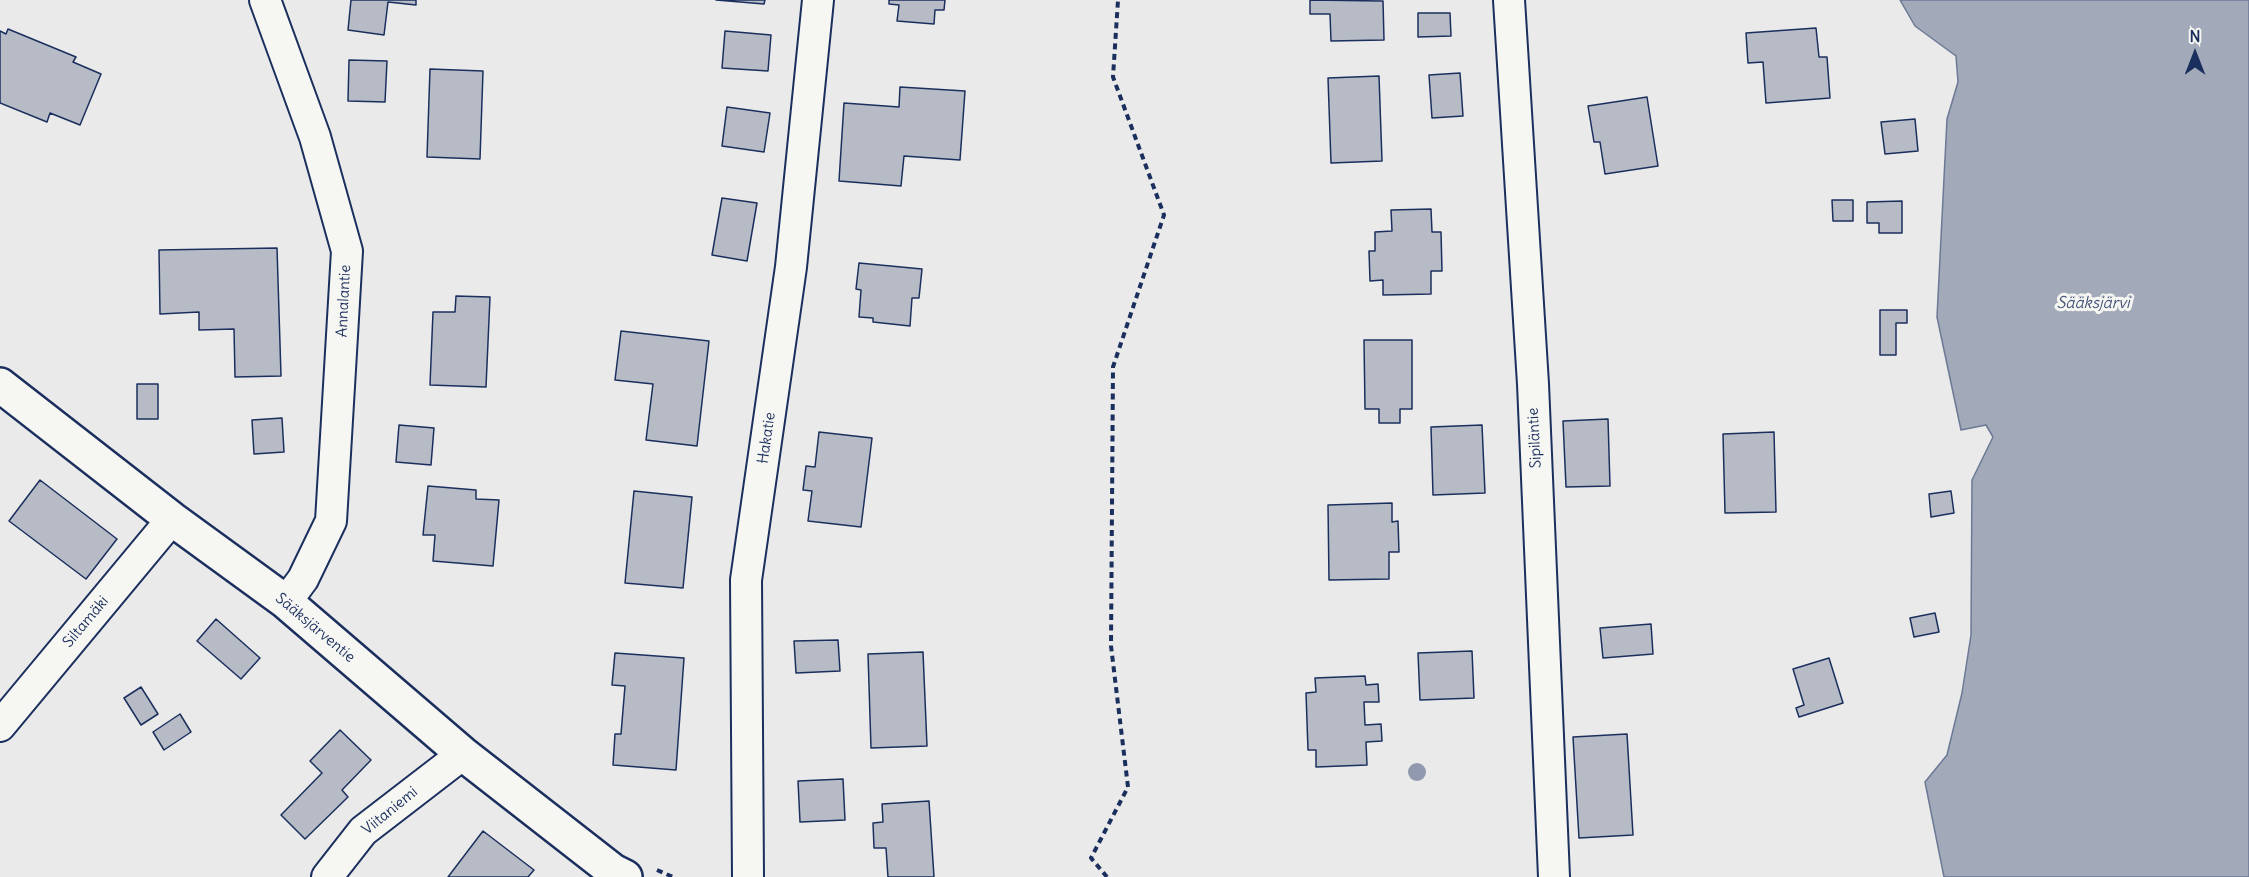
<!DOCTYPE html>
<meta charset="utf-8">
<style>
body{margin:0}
#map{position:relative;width:2249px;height:877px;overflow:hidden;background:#e9eae9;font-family:Delius,sans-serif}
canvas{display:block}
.north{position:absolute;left:2165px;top:24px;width:60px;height:60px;-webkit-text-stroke:4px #f6f6f2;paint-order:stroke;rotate:0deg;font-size:16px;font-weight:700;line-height:24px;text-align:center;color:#1b2f5e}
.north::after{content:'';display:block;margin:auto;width:21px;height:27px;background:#1b2f5e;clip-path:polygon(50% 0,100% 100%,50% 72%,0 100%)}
</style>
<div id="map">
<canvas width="2249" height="877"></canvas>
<div class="north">N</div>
</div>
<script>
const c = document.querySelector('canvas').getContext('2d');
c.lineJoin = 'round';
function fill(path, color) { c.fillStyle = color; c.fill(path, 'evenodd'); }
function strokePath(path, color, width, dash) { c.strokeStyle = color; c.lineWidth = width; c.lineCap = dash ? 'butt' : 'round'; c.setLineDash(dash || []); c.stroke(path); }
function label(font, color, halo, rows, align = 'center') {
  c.font = font + ' Delius,sans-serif'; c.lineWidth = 6; c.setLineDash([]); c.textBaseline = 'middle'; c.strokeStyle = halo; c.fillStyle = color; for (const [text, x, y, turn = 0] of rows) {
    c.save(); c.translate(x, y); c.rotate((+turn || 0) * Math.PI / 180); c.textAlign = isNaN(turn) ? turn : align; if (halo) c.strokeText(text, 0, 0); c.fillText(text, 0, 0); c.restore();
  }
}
const water = new Path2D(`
 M1900,0H2249V877H1944L1925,782L1947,755L1962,693L1971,635L1972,480L1993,437L1986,425L1961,430L1937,317L1947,119L1958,82L1956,56L1915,26Z`);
fill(water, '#a2aaba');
strokePath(water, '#6c7995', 1.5);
const building = new Path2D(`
 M351,0H416V5L388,2L384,35L348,30Z
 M716,0H765L764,4Z
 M889,0H945L944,10H935L934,24L897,21L899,5L889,4Z
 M1310,0L1383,1L1384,40L1331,41L1330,14H1310Z
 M1418,13H1450L1451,36L1418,37Z
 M1816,28L1819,57H1827L1830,98L1766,103L1763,62L1748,63L1746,33Z
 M8,29L76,57L73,62L101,74L80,125L50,113L47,122L0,103V31L6,34Z
 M725,31L771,35L768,71L722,68Z
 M349,60L387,61L385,102L348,101Z
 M430,69L483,71L480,159L427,157Z
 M1460,73L1463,116L1432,118L1429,75Z
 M1379,76L1382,161L1331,163L1328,78Z
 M900,87L965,91L960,160L904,156L901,186L839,181L844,103L899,107Z
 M1647,97L1658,166L1605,174L1600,142H1594L1588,106Z
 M727,107L770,113L764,152L722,146Z
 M1915,119L1918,151L1885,154L1881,122Z
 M722,198L757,203L747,261L712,255Z
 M1832,200H1853V221H1833Z
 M1902,201V233H1879V223H1867V202Z
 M1431,209L1432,232H1441L1442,271H1431V294L1383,295V280L1370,281L1369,251H1375V232L1392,231L1391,210Z
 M277,248L281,376L235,377L234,329L199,330V312L160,314L159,250Z
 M859,263L922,269L919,298H912L910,326L873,322V318L859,317L861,290L856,289Z
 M456,296L490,297L486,387L430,385L433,312H455Z
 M1880,310H1907V323H1896V355H1880Z
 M621,331L709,341L697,446L646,440L653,384L615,380Z
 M1364,340H1412V409H1400V423H1379V409H1365Z
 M137,384H158V419H137Z
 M282,418L284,452L254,454L252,420Z
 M1608,419L1610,486L1566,487L1563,421Z
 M399,425L434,428L431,465L396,462Z
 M1482,425L1485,493L1433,495L1431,427Z
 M819,432L872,438L861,527L808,521L812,491L803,490L806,466L815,467Z
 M1774,432L1776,512L1725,513L1723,434Z
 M40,480L117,539L86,579L9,521Z
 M428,486L476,490V499L499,500L493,566L433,561L435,535H423Z
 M634,491L692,497L683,588L625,583Z
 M1951,491L1954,513L1931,517L1929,494Z
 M1392,503V522L1398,521L1399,552H1389V579L1329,580L1328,505Z
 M1935,613L1939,632L1914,637L1910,618Z
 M216,619L260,658L241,679L197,641Z
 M1651,624L1653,654L1603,658L1600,628Z
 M838,640L840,671L796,673L794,641Z
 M1472,651L1474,698L1420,700L1418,653Z
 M923,652L927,746L871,748L868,654Z
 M615,653L684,658L676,770L613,765L615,734H621L625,686L612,685Z
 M1829,658L1843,703L1799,717L1796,708L1804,705L1793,669Z
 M1365,676L1366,685L1378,684L1379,702H1364L1365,725L1381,724L1382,741L1366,742L1367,765L1316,767V750H1308L1306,693L1316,692L1315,678Z
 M141,687L158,714L141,725L124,698Z
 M180,714L191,732L164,750L153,732Z
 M340,730L371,760L342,790L348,797L305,839L281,815L322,773L310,761Z
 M1627,734L1633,835L1579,838L1573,737Z
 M843,779L845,820L800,822L798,781Z
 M929,801L934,877H888L886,848H874L873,823L883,822L882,804Z
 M483,831L534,870L528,877H448Z`);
fill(building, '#b6bbc6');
strokePath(building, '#1b2f5e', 1.5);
const street = new Path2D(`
 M265,0L315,137L347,251L331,521L303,579L286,602
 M1509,0L1533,384L1554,877
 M0,726L172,519
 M327,877L363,831L463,754
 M748,877L746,580L791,267L818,0`);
const secondary = new Path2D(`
 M0,385L172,519L286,602L463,754L613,871L625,877`);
strokePath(street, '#1b2f5e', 34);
strokePath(secondary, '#1b2f5e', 38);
strokePath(new Path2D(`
 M657,870L673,877
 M1107,877L1091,858L1128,787L1111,646L1113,367L1164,215L1113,77L1118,0`), '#1b2f5e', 4, [6, 4.5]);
strokePath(street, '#f6f6f2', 30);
strokePath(secondary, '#f6f6f2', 33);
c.fillStyle = '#9099ad';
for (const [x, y] of [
 [1417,772]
]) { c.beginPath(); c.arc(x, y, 9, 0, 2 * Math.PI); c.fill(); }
label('15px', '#1b2f5e', '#f6f6f2', [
 ["Annalantie",344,301,-87],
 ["Hakatie",767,438,-82],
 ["Sipiläntie",1535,438,-93],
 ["Siltamäki",86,622,-50],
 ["Sääksjärventie",315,628,40],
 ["Viitaniemi",390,811,-39]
]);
label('italic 16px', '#44547a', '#f6f6f2', [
 ["Sääksjärvi",2093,303]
]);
</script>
